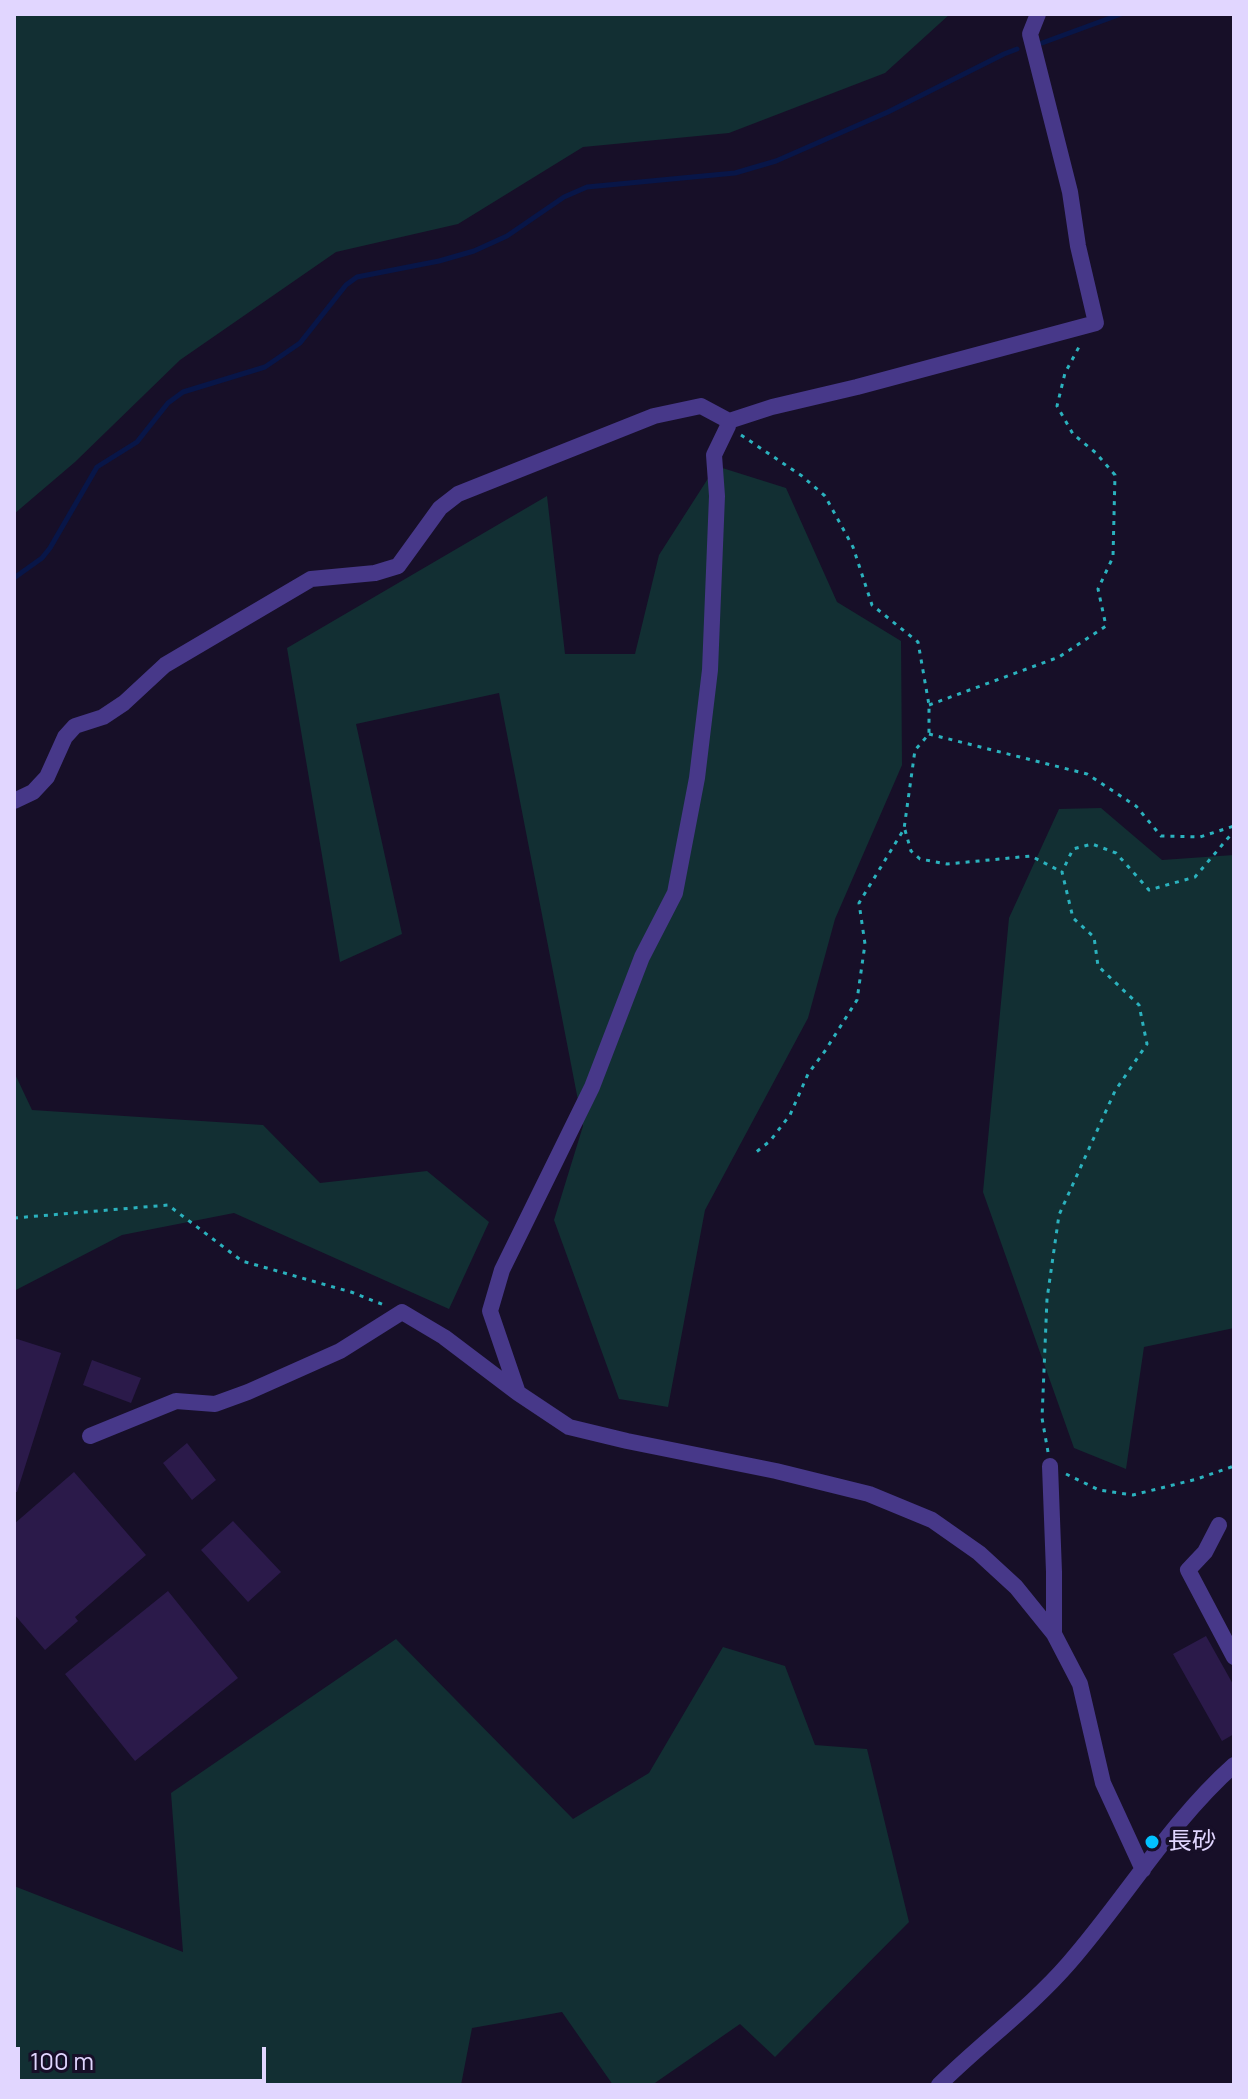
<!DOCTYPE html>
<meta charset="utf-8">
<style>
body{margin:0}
#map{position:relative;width:1248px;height:2099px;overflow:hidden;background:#170f28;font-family:Manrope,sans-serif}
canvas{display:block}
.frame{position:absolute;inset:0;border:16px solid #e1d6ff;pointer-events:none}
.scale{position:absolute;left:16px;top:2047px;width:250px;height:36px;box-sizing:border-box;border:4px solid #e1d6ff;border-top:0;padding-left:10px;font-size:24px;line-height:28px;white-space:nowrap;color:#e1d6ff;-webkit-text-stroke:6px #170f28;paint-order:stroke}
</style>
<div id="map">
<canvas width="1248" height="2099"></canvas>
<div class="frame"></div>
<div class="scale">100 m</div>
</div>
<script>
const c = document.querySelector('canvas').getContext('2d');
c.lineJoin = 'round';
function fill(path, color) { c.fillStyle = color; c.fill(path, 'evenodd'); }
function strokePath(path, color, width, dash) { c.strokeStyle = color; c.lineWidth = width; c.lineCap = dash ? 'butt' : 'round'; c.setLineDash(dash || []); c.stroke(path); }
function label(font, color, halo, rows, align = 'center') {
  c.font = font + ' Manrope,"Noto Sans JP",sans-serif'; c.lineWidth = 7; c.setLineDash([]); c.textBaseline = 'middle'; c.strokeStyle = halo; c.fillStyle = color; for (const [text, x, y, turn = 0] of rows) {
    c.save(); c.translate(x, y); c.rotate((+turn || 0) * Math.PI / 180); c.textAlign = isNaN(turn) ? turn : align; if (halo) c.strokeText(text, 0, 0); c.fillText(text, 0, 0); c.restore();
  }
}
fill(new Path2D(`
 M14,14H950L885,73L729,133L583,147L458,224L336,252L180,360L75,462L14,514Z
 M716,466L786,488L837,602L901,641L902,765L835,919L808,1018L705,1210L668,1407L619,1399L554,1220L583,1126L499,693L356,724L402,934L340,962L287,648L547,496L565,654H635L659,555Z
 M1101,808L1162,860L1234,855V1328L1144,1347L1126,1469L1074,1448L983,1192L1009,918L1059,809Z
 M14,1072L32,1110L263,1125L320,1183L427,1171L489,1222L449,1309L234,1213L122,1235L14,1291Z
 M396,1639L573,1819L649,1773L723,1647L785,1666L815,1745L867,1749L909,1922L775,2057L740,2024L652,2085H613L562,2012L472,2028L461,2085H56L14,2080V1886L183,1952L171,1793Z`), '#122f33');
strokePath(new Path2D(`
 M1042,43L1121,14
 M14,578L42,558L50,548L97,467L137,442L168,403L183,392L265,367L300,343L346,285L357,277L439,261L474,251L507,236L564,197L587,187L735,173L776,161L888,112L1004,54L1017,49`), '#081648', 5);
fill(new Path2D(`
 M14,1338L61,1353L17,1492H14Z
 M92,1360L141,1378L131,1403L83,1385Z
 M187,1443L216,1480L192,1500L163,1463Z
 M74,1472L146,1555L75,1617L78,1621L45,1650L14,1614V1524Z
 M233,1521L281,1572L248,1602L201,1550Z
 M168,1591L238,1678L135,1761L65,1674Z
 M1206,1636L1234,1686V1734L1222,1741L1173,1654Z`), '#2b1a4a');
strokePath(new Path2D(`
 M741,435L802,476L825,496L853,547L872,605L918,642L929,705V734L915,750L904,829L859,903L865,944L857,1000L825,1051L808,1074L790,1115L770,1141L755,1153
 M929,705L1059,657L1106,626L1098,589L1113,557L1115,475L1096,453L1073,434L1057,406L1065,373L1080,345
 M929,734L1087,774L1136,806L1161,836L1200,837L1234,826
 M905,830L911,851L920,859L947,864L1031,856L1062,872
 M14,1218L168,1205L242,1261L351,1292L384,1305
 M1048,1452L1042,1418L1047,1299L1059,1215L1115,1091L1147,1044L1139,1005L1098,966L1094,937L1073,918L1062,872L1073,849L1092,844L1116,853L1149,890L1195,877L1234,831
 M1066,1474L1099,1490L1133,1495L1197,1479L1234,1466`), '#2bb2be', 3, [4, 6]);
strokePath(new Path2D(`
 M729,421L728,426L714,455L717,496L710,670L697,778L675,893L642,957L592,1087L502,1270L490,1311L518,1393L569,1427L627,1441L776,1471L869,1494L932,1520L979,1553L1016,1587L1054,1634L1080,1684L1103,1783L1143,1870
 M14,801L33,792L47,777L65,737L75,726L103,717L124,703L165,665L311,579L375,573L398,566L440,508L458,494L654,416L701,406L729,421L772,407L857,387L1096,323L1078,246L1070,192L1030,34L1038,14
 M90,1436L176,1401L215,1404L248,1392L340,1351L402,1312L444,1337L518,1393
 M1050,1466L1054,1572V1634
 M1219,1525L1205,1552L1188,1570L1234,1657
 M939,2085C981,2043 1030,2008 1069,1963C1125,1899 1170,1822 1234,1765`), '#473889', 16);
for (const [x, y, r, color] of [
 [1152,1842,8,"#02c1ff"]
]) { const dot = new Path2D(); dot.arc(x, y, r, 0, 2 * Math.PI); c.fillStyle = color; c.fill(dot); strokePath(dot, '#170f28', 3); }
label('24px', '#e1d6ff', '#170f28', [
 ["長砂",1168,1842]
], 'left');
</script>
